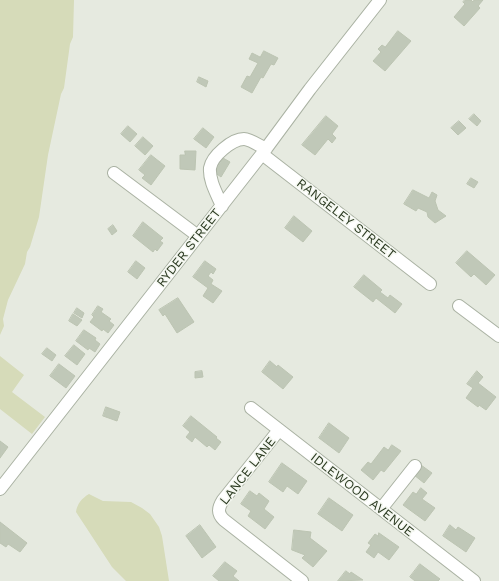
<!DOCTYPE html>
<style>
body{margin:0}
canvas{display:block;background:#e6eae0}
</style>
<canvas width="499" height="581"></canvas>
<script>
const c = document.querySelector('canvas').getContext('2d');
c.lineJoin = 'round';
function fill(path, color) { c.fillStyle = color; c.fill(path, 'evenodd'); }
function strokePath(path, color, width, dash) { c.strokeStyle = color; c.lineWidth = width; c.lineCap = dash ? 'butt' : 'round'; c.setLineDash(dash || []); c.stroke(path); }
function label(font, color, halo, rows, align = 'center') {
  c.font = font + ' "Work Sans",sans-serif'; c.lineWidth = 3; c.setLineDash([]); c.textBaseline = 'middle'; c.strokeStyle = halo; c.fillStyle = color; for (const [text, x, y, turn = 0] of rows) {
    c.save(); c.translate(x, y); c.rotate((+turn || 0) * Math.PI / 180); c.textAlign = isNaN(turn) ? turn : align; if (halo) c.strokeText(text, 0, 0); c.fillText(text, 0, 0); c.restore();
  }
}
fill(new Path2D(`
 M0,0H74L73,37L70,44L64,88L61,94L48,155L39,217L30,247L27,252L25,264L8,300L3,319L4,326L0,335Z
 M0,356L24,375L12,392L45,417L32,434L0,409Z
 M89,494L103,501L131,502L142,508L150,514L159,527L162,536L169,581H126L112,567L76,512C77,504 82,498 89,494Z`), '#d6dbb9');
const building = new Path2D(`
 M465,0H471L473,2L474,0H483L478,6L480,8L464,26L454,17L465,4L463,2Z
 M398,31L411,41L385,71L373,61L381,52L378,49L382,45L385,47Z
 M264,51L278,58L274,65L271,64L263,78L261,77L252,93L241,87L247,76L250,77L258,63L249,59L252,53L260,57Z
 M199,77L208,81L206,87L197,82Z
 M474,114L481,121L477,126L469,119Z
 M326,116L338,126L332,134L336,138L332,143L328,139L315,155L302,145Z
 M459,121L466,128L458,135L451,128Z
 M128,126L137,134L130,142L121,134Z
 M203,128L214,137L206,148L194,139Z
 M143,137L153,146L145,155L135,146Z
 M185,151H196L195,170L180,169V155H185Z
 M151,155L165,166L151,185L142,178L145,175L139,170Z
 M223,158L230,162L221,177L214,172Z
 M471,178L478,182L474,188L467,184Z
 M413,190L429,198L432,192L437,195L435,201L438,210L446,216L435,223L428,217L427,212L418,208L416,211L404,204Z
 M294,216L312,231L303,242L285,228Z
 M143,222L163,238L160,241L163,243L157,251L155,249L153,252L133,236Z
 M113,225L117,231L112,235L108,229Z
 M467,251L495,275L486,285L474,274L471,277L456,263Z
 M136,261L145,268L137,279L128,272Z
 M205,261L216,269L213,274L211,272L208,276L213,280L211,284L222,291L213,303L203,296L208,288L193,277Z
 M364,275L382,290L380,292L388,298L390,295L402,304L395,313L376,298L373,302L354,287Z
 M178,298L194,322L177,333L165,314L163,316L159,310Z
 M98,306L103,309L101,312L111,319L109,321L114,325L108,333L103,329L102,331L90,322L94,317L92,315Z
 M77,308L84,313L82,318L74,313Z
 M73,314L82,320L77,326L69,321Z
 M84,330L96,338L95,340L100,344L95,352L89,348L88,350L76,341Z
 M74,345L85,354L77,365L65,356Z
 M47,348L56,355L52,361L42,354Z
 M270,361L277,367L278,365L293,377L283,389L262,372Z
 M59,364L75,376L66,388L50,376Z
 M202,371L203,377L195,378V372Z
 M477,371L483,377L478,383L496,397L486,410L479,405L478,407L466,398L473,388L467,384Z
 M106,407L120,412L117,421L103,416Z
 M191,416L217,437L216,438L221,442L215,450L209,445L207,447L195,437L192,442L186,437L190,432L183,426Z
 M329,423L349,438L339,453L319,438Z
 M0,441L8,447L0,458Z
 M392,445L401,451L384,472L381,470L373,480L361,470L368,462L371,464L384,447L388,450Z
 M282,463L307,481L298,494L287,486L283,492L269,482Z
 M421,465L432,473L424,483L414,475Z
 M421,488L427,493L422,499L435,508L425,521L403,505L413,492L416,494Z
 M250,491L257,496L259,493L269,501L264,509L274,517L265,529L248,516L251,511L241,504Z
 M329,498L353,515L342,531L318,514Z
 M0,522L27,543L20,552L8,544L6,547L0,543Z
 M200,525L216,547L202,558L186,536Z
 M450,525L456,530L458,527L475,538L466,552L443,536Z
 M294,530L311,532L310,538L327,551L313,567L302,558L305,555L292,550Z
 M379,533L399,547L389,560L378,552L374,558L366,552L371,545L368,543L375,534L378,536Z
 M225,562L237,571L233,576L239,581H219L213,576Z
 M420,564L440,579L438,581H415L410,577Z
 M346,571L350,574L351,572L363,580L338,581Z`);
fill(building, '#c0c8b8');
strokePath(building, '#bcc4b2', 1);
const minor = new Path2D(`
 M262,154L430,284
 M114,173L198,236
 M222,206C217,194 209,181 210,168C212,156 232,139 244,139C250,139 260,146 266,149
 M459,306L499,336
 M251,408L474,581
 M279,430L223,500C218,508 217,513 224,520L302,581
 M0,489L262,154L310,89L380,0
 M381,509L415,466`);
strokePath(minor, '#aab2a3', 14);
strokePath(minor, '#fff', 12);
label('13px', '#2b3a21', '#f4f7f0', [
 ["RANGELEY STREET",346,219,38],
 ["RYDER STREET",189,248,-52],
 ["LANCE LANE",248,471,-52],
 ["IDLEWOOD AVENUE",362,495,38]
]);
</script>
